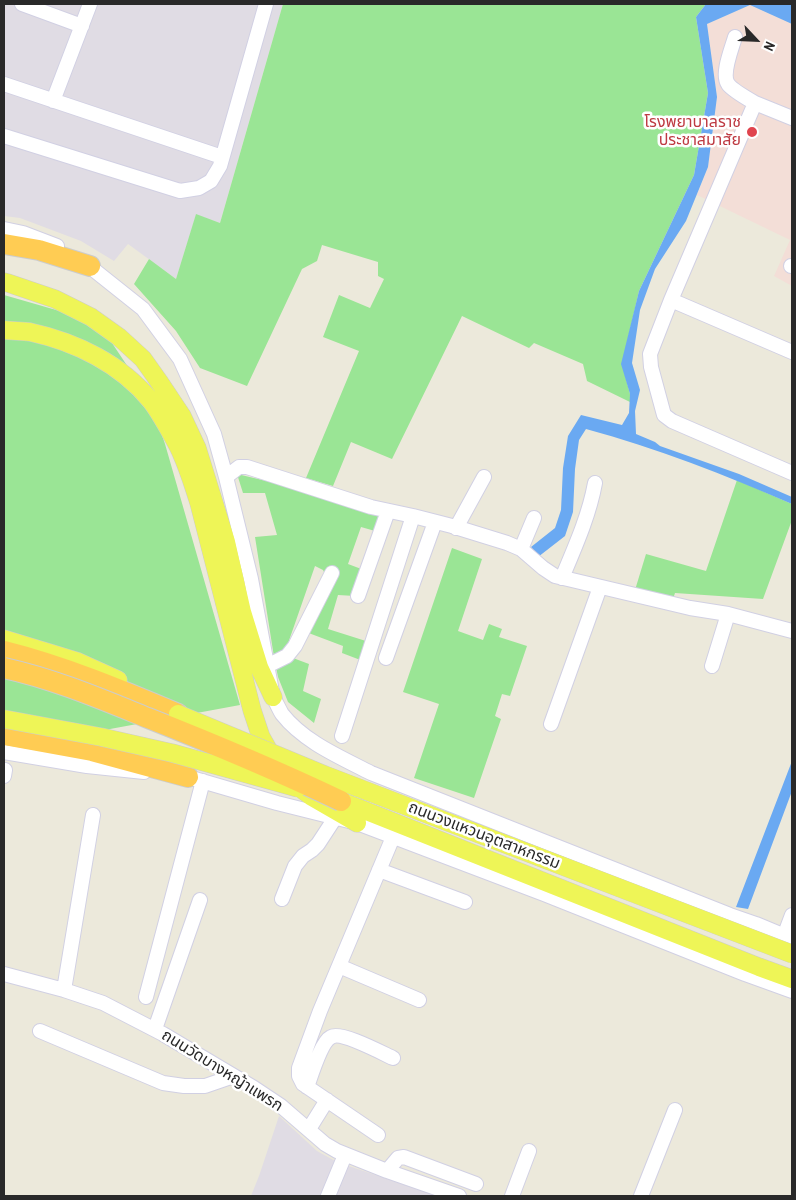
<!DOCTYPE html>
<meta charset="utf-8">
<style>
body{margin:0}
#map{position:relative;width:796px;height:1200px;overflow:hidden;background:#ece9db;font-family:"Archivo Narrow",sans-serif}
canvas{display:block}
.frame{position:absolute;inset:0;border:5px solid #292929;pointer-events:none}
.north{position:absolute;left:731px;top:15px;width:50px;height:50px;-webkit-text-stroke:4px #fff;paint-order:stroke;rotate:115deg;font-size:14px;font-weight:700;line-height:20px;text-align:center;color:#292929}
.north::after{content:'';display:block;margin:auto;width:18px;height:22px;background:#292929;clip-path:polygon(50% 0,100% 100%,50% 72%,0 100%)}
</style>
<div id="map">
<canvas width="796" height="1200"></canvas>
<div class="frame"></div>
<div class="north">N</div>
</div>
<script>
const c = document.querySelector('canvas').getContext('2d');
c.lineJoin = 'round';
function fill(path, color) { c.fillStyle = color; c.fill(path, 'evenodd'); }
function strokePath(path, color, width, dash) { c.strokeStyle = color; c.lineWidth = width; c.lineCap = dash ? 'butt' : 'round'; c.setLineDash(dash || []); c.stroke(path); }
function label(font, color, halo, rows, align = 'center') {
  c.font = font + ' "Archivo Narrow","Noto Sans Thai",sans-serif'; c.lineWidth = 5; c.setLineDash([]); c.textBaseline = 'middle'; c.strokeStyle = halo; c.fillStyle = color; for (const [text, x, y, turn = 0] of rows) {
    c.save(); c.translate(x, y); c.rotate((+turn || 0) * Math.PI / 180); c.textAlign = isNaN(turn) ? turn : align; if (halo) c.strokeText(text, 0, 0); c.fillText(text, 0, 0); c.restore();
  }
}
fill(new Path2D(`
 M4,4H283L220,223L196,215L176,279L128,244L114,261L81,241L20,218L4,216Z
 M279,1116L317,1151L337,1162L437,1196H251L259,1176Z`), '#e0dce4');
fill(new Path2D(`
 M750,5L792,24V286L774,276L790,240L697,195L708,167L717,97L707,24Z`), '#f3ded7');
fill(new Path2D(`
 M283,4H706L696,17L708,93L694,175L639,291L622,364L630,394V402L587,381L583,364L534,343L529,348L462,316L392,459L351,442L333,486L306,478L359,351L323,337L339,295L370,308L384,279L378,276V262L322,245L317,261L302,269L247,386L200,368L176,331L134,284L149,259L176,279L196,214L220,223Z
 M4,295L98,322L150,400L165,444L240,705L83,734L4,715Z
 M237,474L275,483L380,515L375,531L361,527L348,564L364,570L355,596L338,595L328,629L369,642L363,661L342,653L343,646L306,632L329,582L323,570L315,566L285,652L274,657L255,537L277,535L265,493H243Z
 M737,480L792,504V520L763,599L675,593L673,599L635,590L646,554L706,571Z
 M452,548L482,559L458,631L483,640L489,624L502,629L499,637L527,646L510,696L502,694L495,716L501,719L474,798L414,778L439,704L403,692Z
 M293,658L309,664L303,691L321,699L314,723L288,702L278,677L276,667Z`), '#9ae595');
fill(new Path2D(`
 M706,4H792V24L750,5L707,24L717,97L708,167L686,221L655,269L640,310L632,363L640,390L635,411L636,434L655,442L660,446L739,474L792,497V504C725,475 657,448 586,429L579,440L575,469L573,512L565,536L538,557L531,547L555,528L561,510L563,468L568,436L581,415L622,425L629,413L630,394L621,364L639,291L694,175L708,93L696,17Z
 M792,761V791L748,909L736,907Z`), '#6aa9f2');
const minor = new Path2D(`
 M22,4L82,26
 M735,37C732,48 721,74 728,84C732,90 748,99 755,103
 M4,84L222,157
 M53,101L90,4
 M792,118L755,103L671,300L650,354L651,367L664,415L672,421L792,473
 M4,136L180,191L199,188L211,181L220,166L266,4
 M4,229L23,233L57,246
 M84,262L143,309L180,359L214,434L226,477L251,579L273,697C276,702 279,709 282,714C304,742 340,757 371,773L730,915L756,924L792,939
 M791,266H792
 M671,300L792,352
 M226,477L239,467H247L371,507L413,516L452,526L507,543L521,549L543,568L555,576L690,608L728,614L792,631
 M456,528L484,477
 M521,549L534,518
 M562,578C575,547 589,516 595,483
 M358,596L388,511
 M386,658L435,522
 M267,666L287,656L295,646L332,573
 M712,666L728,614
 M551,724L600,587
 M342,736L413,516
 M4,752L87,766L144,772
 M4,776L5,770
 M180,776L188,777L277,803L357,823L544,894L745,974L792,991
 M379,870L465,902
 M282,899L295,866L303,856L312,850L318,844L335,818
 M786,931L792,915
 M339,966L419,1000
 M4,974L64,990L103,1003L163,1034L254,1088L281,1106L325,1144L337,1151L387,1171L459,1196
 M64,990L93,815
 M146,997L203,781
 M155,1029L200,900
 M40,1031L163,1083L184,1086H205L234,1076
 M307,1087C311,1076 321,1042 331,1037C341,1031 382,1053 393,1058
 M309,1129L327,1100
 M378,1135L303,1084L299,1076V1068L320,1011L393,837
 M387,1171L398,1158L404,1157L476,1184
 M328,1196L345,1155
 M512,1196L529,1151
 M641,1196L675,1110`);
const major = new Path2D(`
 M4,282L8,283L55,299L91,317L119,337L143,359L160,383L182,416L197,448L226,542L242,612L259,667L273,697
 M4,330C12,331 22,331 30,332C76,342 121,364 151,401C161,414 170,431 178,446C187,464 193,484 199,503L252,710L261,737L274,760
 M4,639L76,661L118,680
 M300,788L312,797L357,823
 M341,801L759,967L792,979`);
const highway = new Path2D(`
 M4,244L39,250L90,266
 M4,651C64,666 121,690 178,714
 M4,735L92,751L188,777`);
strokePath(minor, '#d1d0e3', 16);
strokePath(major, '#ccc', 19);
strokePath(highway, '#ccc', 22);
strokePath(minor, '#fff', 14);
strokePath(major, '#eef557', 18);
strokePath(highway, '#ffcc53', 20);
const majorBridge = new Path2D(`
 M178,714L325,775L792,954
 M4,719L101,737L172,753L298,788`);
const highwayBridge = new Path2D(`
 M4,668C54,679 101,699 148,718C214,744 278,771 341,801`);
strokePath(majorBridge, '#ccc', 19, []);
strokePath(highwayBridge, '#ccc', 22, []);
strokePath(majorBridge, '#eef557', 18);
strokePath(highwayBridge, '#ffcc53', 20);
for (const [x, y, r, color] of [
 [752,132,6,"#e0444e"]
]) { const dot = new Path2D(); dot.arc(x, y, r, 0, 2 * Math.PI); c.fillStyle = color; c.fill(dot); strokePath(dot, '#fff', 2); }
label('16px', '#be3a42', '#fff', [
 ["โรงพยาบาลราช",741,123],
 ["ประชาสมาสัย",741,141]
], 'right');
label('16px', '#292929', '#fff', [
 ["ถนนวงแหวนอุตสาหกรรม",484,836,21],
 ["ถนนวัดบางหญ้าแพรก",222,1071,32]
]);
</script>
